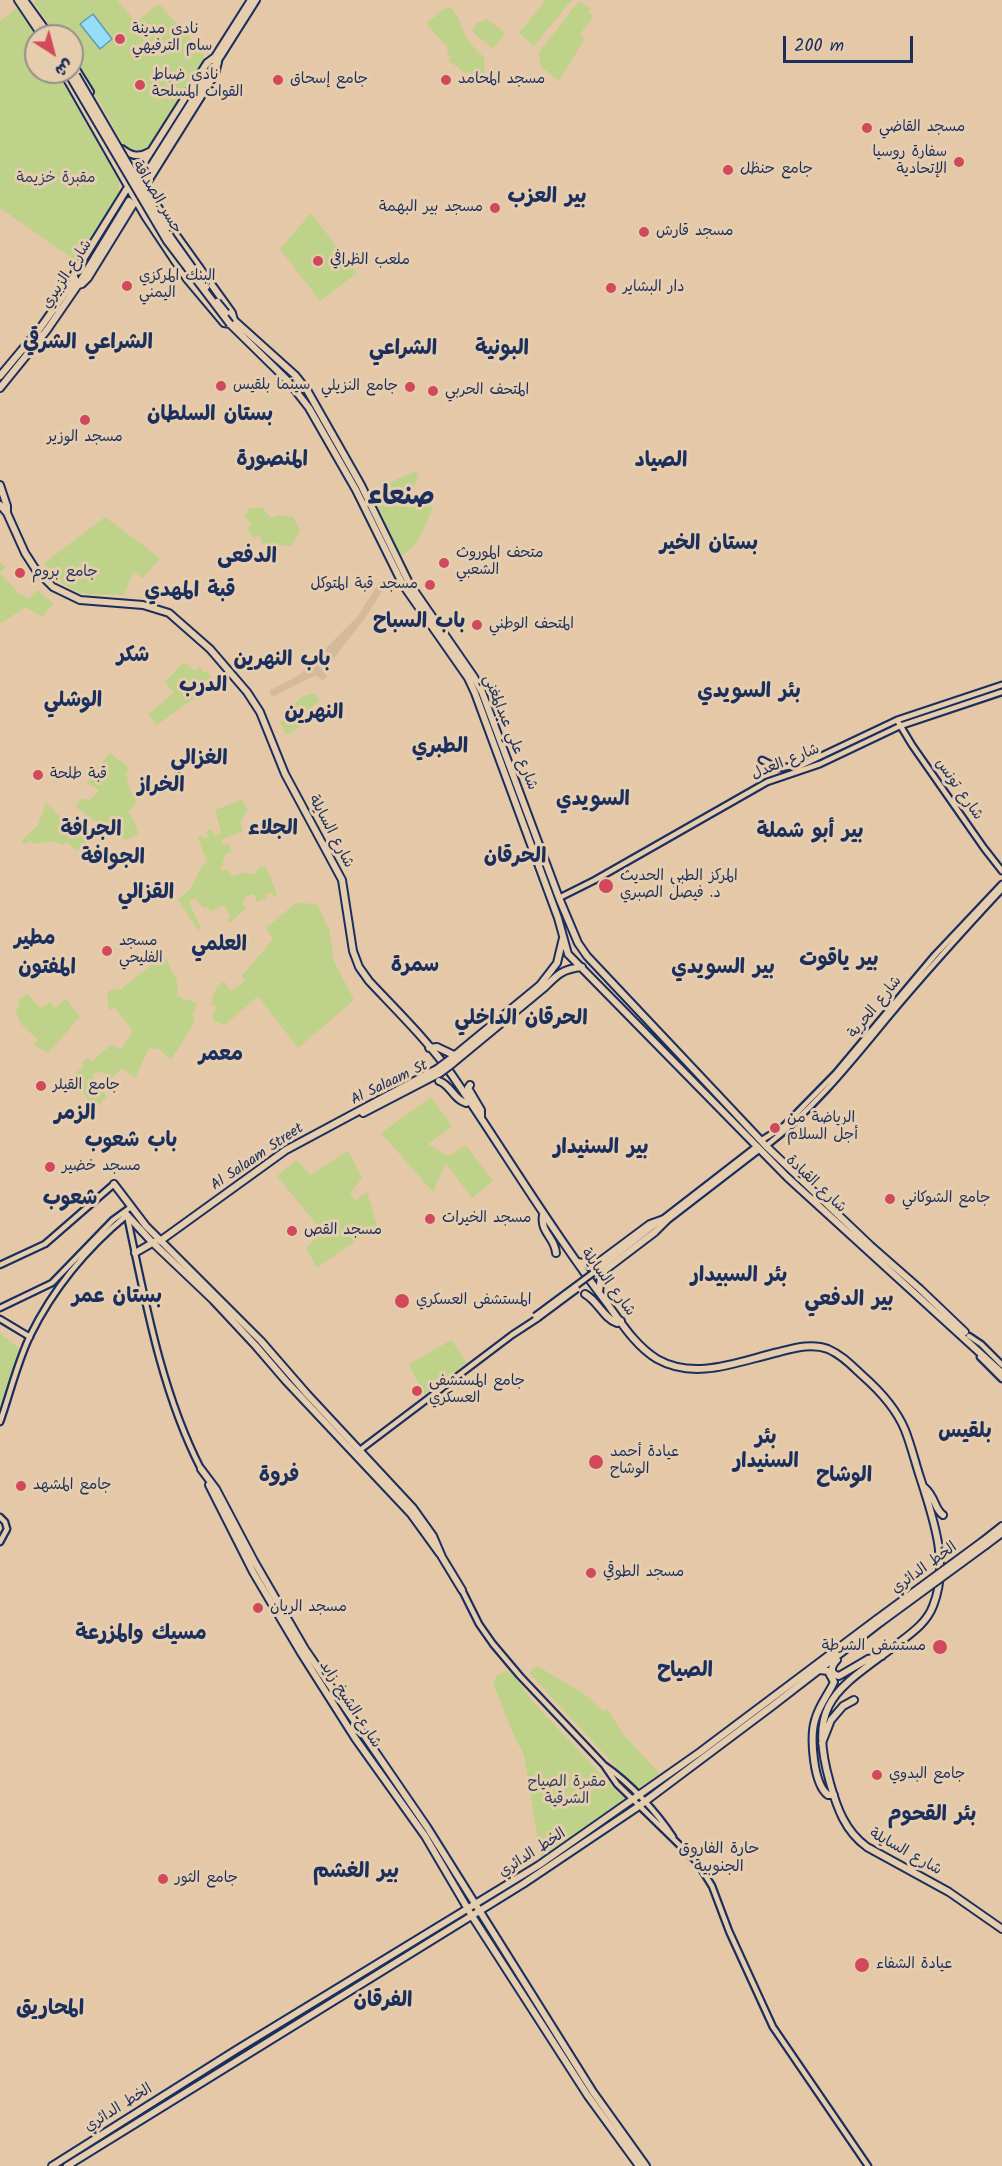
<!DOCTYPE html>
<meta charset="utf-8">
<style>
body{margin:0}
#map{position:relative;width:1002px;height:2166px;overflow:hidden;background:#e4c8a7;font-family:Kalam,"Playpen Sans Arabic",sans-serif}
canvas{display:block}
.north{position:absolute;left:24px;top:24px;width:60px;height:60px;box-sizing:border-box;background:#e6cdae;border:2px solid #958e8e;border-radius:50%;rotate:144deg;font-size:16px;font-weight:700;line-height:24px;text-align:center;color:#1b2f5e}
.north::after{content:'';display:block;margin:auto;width:21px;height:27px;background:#d1495b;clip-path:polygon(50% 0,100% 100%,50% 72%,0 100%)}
.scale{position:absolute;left:783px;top:36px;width:130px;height:27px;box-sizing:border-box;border:3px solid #1b2f5e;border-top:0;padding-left:8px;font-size:18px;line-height:21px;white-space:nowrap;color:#1b2f5e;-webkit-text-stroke:4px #e6cdae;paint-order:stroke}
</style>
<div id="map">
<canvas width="1002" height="2166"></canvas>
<div class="north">ش</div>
<div class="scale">200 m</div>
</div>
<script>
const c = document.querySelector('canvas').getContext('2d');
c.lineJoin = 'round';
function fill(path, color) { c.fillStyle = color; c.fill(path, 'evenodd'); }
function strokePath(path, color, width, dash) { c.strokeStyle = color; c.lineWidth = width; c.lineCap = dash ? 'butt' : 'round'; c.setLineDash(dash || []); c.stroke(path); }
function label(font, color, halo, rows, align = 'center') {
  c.font = font + ' Kalam,"Playpen Sans Arabic",sans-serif'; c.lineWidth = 6; c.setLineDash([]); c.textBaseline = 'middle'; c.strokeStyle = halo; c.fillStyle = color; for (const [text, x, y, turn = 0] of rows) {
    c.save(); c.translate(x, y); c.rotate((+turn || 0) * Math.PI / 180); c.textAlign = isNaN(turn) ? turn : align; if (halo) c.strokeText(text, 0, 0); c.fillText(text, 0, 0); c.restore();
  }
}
fill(new Path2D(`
 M380,581L385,587L365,618L332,661L322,670L327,676L323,681L316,675L272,697L269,691L299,675L358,616Z`), '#d5b99c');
fill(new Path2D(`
 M36,0H117L136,22L159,4L203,52L205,61L147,152C137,156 130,154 124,146L83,72L72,57V36H57L34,3Z
 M546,0H572L534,46L519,33Z
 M579,1L591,9L588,12L594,16L580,34L585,38L559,81L541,67L539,52Z
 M19,6L38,36H36V72H60L86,116L119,177V191L116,204L79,263L0,208V21Z
 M448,6C459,14 458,19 463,30C467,41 475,49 484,57L485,76L481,82L469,72L465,73L449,61L450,56L447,52V46L428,26L427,23Z
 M487,19L505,33L493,49L475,34L473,30L477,23Z
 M311,213L357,273L320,301L280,249Z
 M413,472L419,473L409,499L433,507C425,527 420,545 401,556L369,492Z
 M262,507L271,518L279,515L293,517L300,530L292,546L263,544L259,535L253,538L247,528L251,524L244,514L248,513V509Z
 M105,517L160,558L143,578L133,572L124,595C82,594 73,598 43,564Z
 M0,562L6,567L0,573L19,593L28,599L37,590L54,603L42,617L26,607L0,624Z
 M184,662L195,671L200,667L204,673L207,671L214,681L210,684L214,690L190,701L157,725L148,714L174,693L165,682Z
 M315,693L319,701L301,717L305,724L286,735L280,722L290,715C294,702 300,695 315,693Z
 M110,753L129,768L125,774L128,777C125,785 133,795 137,802L128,812L135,823L138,834L127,840C109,836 92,817 75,806L82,798L89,801L99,790L87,783Z
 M242,800L248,810L240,822L243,831L221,840L223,845L229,844L232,851L225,855L221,869L223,871L227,869L232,876L247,872L249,875L256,873L258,868L266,866L277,895L274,897L271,892L266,895L267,898L257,902L254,894L245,897L243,904L246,909L229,923L227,920L231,917L224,905L210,912L207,907L203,908L195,898L189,902L201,928L198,930L178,900L191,888L202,865L207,863L198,838L201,835L205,839L208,836L206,832L211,829L214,836L221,832L215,810Z
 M46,803L87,842L77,851L67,842L62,845L53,841L34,844L32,841L24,844L21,841L38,825Z
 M296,903L317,904L329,929L334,961L354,1000L298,1048L258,996L225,1025L212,1020L216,1006L211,1004L216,988L224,981L231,991L245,981L242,976L273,939L266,928Z
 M159,959H167C170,973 181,979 177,995L186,1001L189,999L197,1005L192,1014L195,1022L171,1060L159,1049L149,1048L135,1078L122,1068L111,1079L99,1071L92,1075L107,1097L97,1106L94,1101L90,1103L78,1084L81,1081L75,1073L84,1067L81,1063L88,1058L91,1062L112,1044L120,1050L133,1031L115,1008L109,1010L107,993L113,989L120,990Z
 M28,994L40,1008L50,1002L55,1008L66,999L80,1017L48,1053L33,1045L38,1040L21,1024L15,1010L20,1005L18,1000Z
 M431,1097L452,1126L428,1144L448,1156L466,1145L493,1181L472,1198L446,1163L433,1192L381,1133Z
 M348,1151L362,1178L350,1194L355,1201L367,1192L377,1226L317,1268L306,1248L322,1231L277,1176L297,1160L310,1175Z
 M0,1333L21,1350L0,1413Z
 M451,1340L467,1363L424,1395L409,1364Z
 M537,1666L583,1693L603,1711L607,1709L623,1734L660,1774L637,1789L529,1673Z
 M505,1671L513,1674L533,1702L625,1800L541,1858L524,1755L514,1736L493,1683L497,1676Z`), '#bed389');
const water = new Path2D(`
 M93,14L112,39L100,49L80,24Z`);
fill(water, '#96ddf8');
strokePath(water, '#6597ba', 1.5);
strokePath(new Path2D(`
 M126,197L142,171`), '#bca998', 6, [6, 3]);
const minor = new Path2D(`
 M897,720L912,745L984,848L1002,871
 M762,760L778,768L802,765L897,720L1002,685
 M559,898L595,880L767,782L820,764L900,726L1002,692
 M762,1140L784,1126L836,1073L935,955L1002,884
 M766,1146C814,1109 851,1062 889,1016C925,973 963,931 1002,889
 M664,1223L760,1149
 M0,1265L45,1244L114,1184
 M597,1270L757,1146
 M0,1308L52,1283L113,1220L131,1207
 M0,1319L30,1337
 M969,1336L981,1344L1002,1365
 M980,1357L1002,1379
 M0,1422C10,1394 17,1363 30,1336C53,1289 87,1248 127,1215C145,1300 161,1391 201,1469
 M360,1450L512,1335L538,1318
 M0,1517L5,1522L7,1529L0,1542
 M462,1590L479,1624L493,1644L520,1676L604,1765C630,1783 656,1811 673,1837
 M604,1765L617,1784L697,1862L712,1886L729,1931L773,2027L868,2166`);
const major = new Path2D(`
 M18,0L42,36
 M24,0L50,36
 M213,60L251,0
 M72,63L90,92
 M63,72L145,216L187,279L224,323L230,324L288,381L309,408L356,490L403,585L468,678L475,693L558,918L568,954L787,1177L1002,1373
 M122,149C131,156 139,158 149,152
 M146,174L256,0
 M134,178L207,63L215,57
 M140,179L176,235L232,313L234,320
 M143,189L215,74L218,62
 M74,281V274L128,187
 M78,285L82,284L88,278L136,200
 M226,313L296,376L307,390L361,485L409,583L474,677L482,692L559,898L578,943L587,956L766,1146L871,1246L920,1289L965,1332
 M0,376L41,327L75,279
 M0,388L47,330L78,285L129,201
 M0,485L7,506V513L25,553L36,570L53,587L80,600L143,605L169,613L210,649L247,692L260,712L285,774L342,880L353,951L359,967L369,981C397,1011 428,1041 452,1075C503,1149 549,1227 603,1298C619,1319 634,1345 657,1359C696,1381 739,1361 779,1352C795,1348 812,1343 828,1349C842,1355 852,1366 863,1376C880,1391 896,1408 905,1430C911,1445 915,1462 920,1477C933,1518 950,1564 933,1606C927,1622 913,1632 900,1642C839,1689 806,1699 830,1783C837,1808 845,1831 867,1847L949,1892L1002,1929
 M0,505L7,513
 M429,1048L437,1047L456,1056
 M449,1060L540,985L557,963L563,938
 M452,1064L544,988C557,975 562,969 582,967
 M439,1081C451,1085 453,1099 466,1103L469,1101
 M470,1085L468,1088L481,1110V1118
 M363,1113L440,1073
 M114,1184L146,1226L261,1341L307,1394L413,1508L433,1536L442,1557L462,1590
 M127,1215L152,1242L213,1300L255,1345L286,1381L411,1514L440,1554
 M543,1215C540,1233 555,1237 556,1253
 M160,1241L286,1150L437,1069
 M135,1253L154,1242
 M578,1262L592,1265L599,1262L650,1224L664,1219
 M599,1292L601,1277L605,1270L655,1232L666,1221
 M585,1294C598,1301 603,1318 617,1323L621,1321
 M201,1469L216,1489L254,1561L305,1649L427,1827L593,2092L646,2166
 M209,1485L253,1572L301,1653L355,1738L425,1836L472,1916L588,2096L639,2166
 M924,1487C936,1497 934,1509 943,1515
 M983,1541L1002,1526
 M986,1545L1002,1533
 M837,1660C831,1666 829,1674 839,1676L868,1659L882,1656
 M820,1670L828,1671L834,1682C828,1695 819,1705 815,1720C810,1737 813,1784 828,1795H834
 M822,1743L831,1720L843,1706L854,1700
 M52,2166L236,2050L539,1865L700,1752L877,1619
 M67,2166L523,1884L639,1806L771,1707L881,1622`);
strokePath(minor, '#1b2f5e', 9);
strokePath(major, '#1b2f5e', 10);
strokePath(minor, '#e6cdae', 4.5);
strokePath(major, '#e6cdae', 6);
const minorBridge = new Path2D(`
 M535,1316L597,1270
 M538,1318L577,1289`);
const majorBridge = new Path2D(`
 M76,75L171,238L206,287
 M71,78L167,241L230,324
 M217,302L226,313
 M437,1069L449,1060
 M440,1073L452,1064
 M877,1619L983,1541
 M881,1622L986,1545`);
strokePath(minorBridge, '#1b2f5e', 9, []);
strokePath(majorBridge, '#1b2f5e', 10, []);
strokePath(minorBridge, '#e6cdae', 4.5);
strokePath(majorBridge, '#e6cdae', 6);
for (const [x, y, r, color] of [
 [120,39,6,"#d1495b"],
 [278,80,6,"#d1495b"],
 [446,80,6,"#d1495b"],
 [140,85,6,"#d1495b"],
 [867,128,6,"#d1495b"],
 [959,162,6,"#d1495b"],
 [728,170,6,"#d1495b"],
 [495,208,6,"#d1495b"],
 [644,232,6,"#d1495b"],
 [318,261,6,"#d1495b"],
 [127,286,6,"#d1495b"],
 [611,288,6,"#d1495b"],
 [221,386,6,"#d1495b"],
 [410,387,6,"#d1495b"],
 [433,391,6,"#d1495b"],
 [85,420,6,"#d1495b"],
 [444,563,6,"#d1495b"],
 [20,573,6,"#d1495b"],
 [430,585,6,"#d1495b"],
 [477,625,6,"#d1495b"],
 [38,775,6,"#d1495b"],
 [606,886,8,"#d1495b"],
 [107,951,6,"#d1495b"],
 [41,1086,6,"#d1495b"],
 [775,1128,6,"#d1495b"],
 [50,1167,6,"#d1495b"],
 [890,1199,6,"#d1495b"],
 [430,1219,6,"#d1495b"],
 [292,1231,6,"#d1495b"],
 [402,1301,8,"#d1495b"],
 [417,1391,6,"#d1495b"],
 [596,1462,8,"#d1495b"],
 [21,1486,6,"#d1495b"],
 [591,1573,6,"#d1495b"],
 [258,1608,6,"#d1495b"],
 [940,1647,8,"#d1495b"],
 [877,1775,6,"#d1495b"],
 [163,1879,6,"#d1495b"],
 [862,1965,8,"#d1495b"]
]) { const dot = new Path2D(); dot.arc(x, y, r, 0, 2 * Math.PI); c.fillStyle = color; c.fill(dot); strokePath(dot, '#e6cdae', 2); }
label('15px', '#1b2f5e', '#e6cdae', [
 ["نادي مدينة",132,30],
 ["سام الترفيهي",132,47],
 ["نادي ضباط",152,76],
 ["القوات المسلحة",152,93],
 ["جامع إسحاق",290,80],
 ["مسجد المحامد",458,80],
 ["مسجد القاضي",879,128],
 ["سفارة روسيا",947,153,"right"],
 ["الإتحادية",947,170,"right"],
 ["جامع حنظل",740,170],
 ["مسجد بير البهمة",483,208,"right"],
 ["مسجد قارش",656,232],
 ["ملعب الظرافي",330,261],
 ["البنك المركزي",139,277],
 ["اليمني",139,294],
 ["دار البشاير",623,288],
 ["سينما بلقيس",233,386],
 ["جامع النزيلي",398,387,"right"],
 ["المتحف الحربي",445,391],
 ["مسجد الوزير",85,438,"center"],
 ["متحف الموروث",456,554],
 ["الشعبي",456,571],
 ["جامع بروم",32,573],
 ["مسجد قبة المتوكل",418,585,"right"],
 ["المتحف الوطني",489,625],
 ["قبة طلحة",50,775],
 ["المركز الطبي الحديث",620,877],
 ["د. فيصل الصبري",620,894],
 ["مسجد",119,942],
 ["الفليحي",119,959],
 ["جامع القيلر",53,1086],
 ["الرياضة من",787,1119],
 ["أجل السلام",787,1136],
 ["مسجد خضير",62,1167],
 ["جامع الشوكاني",902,1199],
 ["مسجد الخيرات",442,1219],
 ["مسجد القص",304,1231],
 ["المستشفى العسكري",416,1301],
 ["جامع المستشفى",429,1382],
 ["العسكري",429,1399],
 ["عيادة أحمد",610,1453],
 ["الوشاح",610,1470],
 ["جامع المشهد",33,1486],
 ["مسجد الطوقي",603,1573],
 ["مسجد الريان",270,1608],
 ["مستشفى الشرطة",926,1647,"right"],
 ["جامع البدوي",889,1775],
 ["جامع الثور",175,1879],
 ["عيادة الشفاء",876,1965]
], 'left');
label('15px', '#2b3f62', '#e6cdae', [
 ["مقبرة خزيمة",56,179],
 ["مقبرة الصياح",567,1783],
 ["الشرقية",567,1800]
]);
label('15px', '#1b2f5e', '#e6cdae', [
 ["جسر الصداقة",156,198,59],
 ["شارع الزبيري",68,275,-57],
 ["شارع علي عبدالمغني",509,733,68],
 ["شارع العدل",786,763,-22],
 ["شارع تونس",958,790,55],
 ["شارع السايلة",330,832,62],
 ["شارع الحرية",876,1008,-51],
 ["Al Salaam St",390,1084,-26],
 ["Al Salaam Street",258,1158,-34],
 ["شارع القيادة",815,1185,43],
 ["شارع السايلة",607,1283,53],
 ["الخط الدائري",925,1569,-36],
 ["شارع الشيخ زايد",349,1705,57],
 ["شارع السايلة",905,1853,29],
 ["الخط الدائري",533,1854,-33],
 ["الخط الدائري",119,2109,-32]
]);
label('16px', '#1b2f5e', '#e6cdae', [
 ["حارة الفاروق",719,1850],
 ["الجنوبية",719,1868]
]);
label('bold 21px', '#1b2f5e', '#e6cdae', [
 ["بير العزب",547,198],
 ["الشراعي الشرقي",88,344],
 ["الشراعي",403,350],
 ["البونية",502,350],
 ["بستان السلطان",210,416],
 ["المنصورة",272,461],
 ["الصياد",661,462],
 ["بستان الخير",709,545],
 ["الدفعى",247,558],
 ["قبة المهدي",190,592],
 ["باب السباح",419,623],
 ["شكر",133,657],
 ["باب النهرين",282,661],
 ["الدرب",203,687],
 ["بئر السويدي",749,693],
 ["الوشلي",73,702],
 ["النهرين",314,714],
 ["الطبري",440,748],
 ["الغزالي",199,760],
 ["الخراز",161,787],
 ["السويدي",593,801],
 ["الجلاء",273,830],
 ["الجرافة",91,831],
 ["بير أبو شملة",810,833],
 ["الحرقان",515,858],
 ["الجوافة",113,859],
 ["القزالي",146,894],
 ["مطير",35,940],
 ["العلمي",219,946],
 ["بير ياقوت",839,961],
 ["سمرة",415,967],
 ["المفتون",47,969],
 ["بير السويدي",723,969],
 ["الحرقان الداخلي",521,1020],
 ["معمر",221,1056],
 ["الزمر",75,1115],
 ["باب شعوب",131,1142],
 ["بير السنيدار",601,1149],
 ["شعوب",70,1200],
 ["بئر السبيدار",739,1277],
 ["بستان عمر",117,1298],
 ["بير الدفعي",849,1301],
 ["بلقيس",965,1433],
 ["بئر",766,1439],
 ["السنيدار",766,1463],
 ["فروة",279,1477],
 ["الوشاح",844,1477],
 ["مسيك والمزرعة",141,1635],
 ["الصياح",685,1672],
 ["بئر القحوم",932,1816],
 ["بير الغشم",356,1873],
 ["الفرقان",383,2002],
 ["المحاريق",50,2010]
]);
label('bold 27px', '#1b2f5e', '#e6cdae', [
 ["صنعاء",401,499]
]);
</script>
